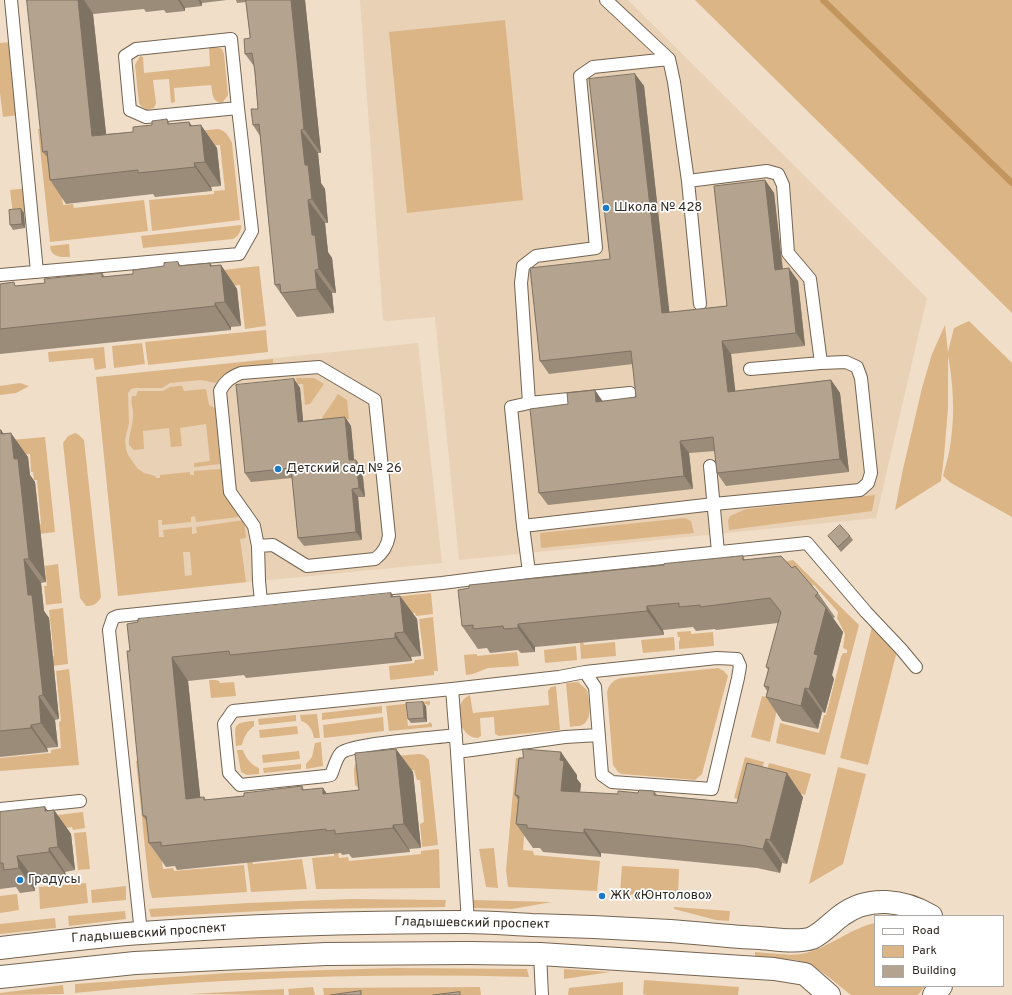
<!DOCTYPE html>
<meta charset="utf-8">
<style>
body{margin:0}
#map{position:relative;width:1012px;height:995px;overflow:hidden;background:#f0dec8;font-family:Overpass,sans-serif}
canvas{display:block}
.legend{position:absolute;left:874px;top:915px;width:130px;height:72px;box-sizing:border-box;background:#fff;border:1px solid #aca9a6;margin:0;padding:5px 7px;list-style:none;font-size:12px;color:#302921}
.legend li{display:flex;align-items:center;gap:8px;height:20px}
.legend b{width:20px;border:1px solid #aca9a6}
</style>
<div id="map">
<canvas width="1012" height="995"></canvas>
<ul class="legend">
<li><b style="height:5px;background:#fff"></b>Road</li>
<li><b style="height:11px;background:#dcb586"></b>Park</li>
<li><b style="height:11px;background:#b4a38e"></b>Building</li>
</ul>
</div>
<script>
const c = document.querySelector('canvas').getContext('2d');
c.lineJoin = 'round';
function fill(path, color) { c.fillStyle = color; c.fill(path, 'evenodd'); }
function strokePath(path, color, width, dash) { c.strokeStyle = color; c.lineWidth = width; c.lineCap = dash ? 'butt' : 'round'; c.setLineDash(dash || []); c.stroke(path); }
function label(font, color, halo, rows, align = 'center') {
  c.font = font + ' Overpass,sans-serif'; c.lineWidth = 3.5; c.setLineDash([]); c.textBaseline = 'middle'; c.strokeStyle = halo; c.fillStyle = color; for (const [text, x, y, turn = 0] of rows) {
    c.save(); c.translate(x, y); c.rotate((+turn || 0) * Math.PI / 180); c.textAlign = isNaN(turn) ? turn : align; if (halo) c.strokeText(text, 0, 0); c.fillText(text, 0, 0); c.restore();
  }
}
fill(new Path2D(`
 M360,0H628L927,298L876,518L459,560L435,317L387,321L383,320Z
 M418,343L442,563L138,593L115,375Z`), '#e8d1b5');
fill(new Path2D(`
 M695,0H1012V313Z
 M505,20L523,200L407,213L389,32Z
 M11,42L19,115L3,117L0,93V43Z
 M213,46L222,49L224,54L228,95L223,102L220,103C211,99 213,93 211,85L174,88L175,102L171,103L169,79L153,80L156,103L154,108L147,110L141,106L139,103L135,65L140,56L143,57L144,73L210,66L209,47Z
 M51,128L60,179L63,205L73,204L74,208L144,200L148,231L50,242L38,129Z
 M218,129C226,131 228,135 232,143L240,220L152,231L149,200L214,194V191L225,190L220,145L208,146L187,132Z
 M27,188L30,212L13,214L10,190Z
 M241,225C242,230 238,237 233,239L143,248L141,236Z
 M69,244L70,257C61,257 51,258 50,246Z
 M259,266L266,326L245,329L240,285L230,286L197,273Z
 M969,321L1012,363V517L951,483L943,476C946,464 950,452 951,439C955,414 953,381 948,356V408L944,456L941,481L895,510L903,469L922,388L932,354L945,325L948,352L954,328Z
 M266,330L268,352L148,365L145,342Z
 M142,343L145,364L114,368L112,346Z
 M104,347L106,368L95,370L93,358L49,362L48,352Z
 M273,359V364C253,366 228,364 216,383L201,380L170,383L162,388H135L131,389L128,393L129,423L125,440L126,449L128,455L137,468L144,473L155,476L156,478H160V475L190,472V475H194V471L221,469L223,491L239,517L196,522L195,516L191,517V522L162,525V520H158L159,537H164L163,530L192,527V534L197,533L196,527L244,520L246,538L240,539L246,582L118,596L96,377ZM183,552H190L192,575L185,576Z
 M296,378H314L324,384L310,404L305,405L303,384H297Z
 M20,383L29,386L16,393L0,395V386Z
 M179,386H182L184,391L206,389L209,405L215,408L220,464L194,467V463L210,461L206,424L180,428L182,446L171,447L169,428L143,431L144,449L134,450L129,445C128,438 133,425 133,416C134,409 130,403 132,396H136L138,391H163L170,387Z
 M338,394L347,400L349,419L320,421Z
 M75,433L79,435L84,440L101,597C97,604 94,606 86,606L80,598L63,443L68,436Z
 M45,437L55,532L39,534L37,526L41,524L37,480H34L33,472H31L30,454L20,455L0,441Z
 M875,495L872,511L729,530L728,520L730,516L746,509Z
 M685,518L691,521L694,533L541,548L540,533Z
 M793,560L859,625L825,755L776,743L780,723L819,733L824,715H826L841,657L843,653H847V650L843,648L845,634L837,618L838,612L814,585L809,587L772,564Z
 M58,564L62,603L46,605L44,586H47L45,566Z
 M431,593L433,614L416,616L415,613L319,624L317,605Z
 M63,608L68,664L52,666L51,657L54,656L49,610Z
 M433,617L438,671H434V675L390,680L389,666L414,663L415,660L424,659L419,619Z
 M872,627L897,651L868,765L840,758Z
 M691,631V634L713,632L714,646L679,649V641L680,640V637H678L677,632Z
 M674,637L675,650L643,653L641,640Z
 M580,642H583L584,645L615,642L616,656L581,659Z
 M576,646L577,660L545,663L544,650Z
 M517,652L519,666L488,668L473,674L466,675L464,655L477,654V656Z
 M718,668L724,671L728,676L702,774L695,780L622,774L618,772L613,765L607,692C609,684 614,679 622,678Z
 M69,669L79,765L0,771V758L51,753V750L61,748L59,722L61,721L56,671Z
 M209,680H215L219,681L220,683L234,682L236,696L211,698Z
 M578,682L587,690C589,700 594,722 580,726C577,726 573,726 570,727L566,683Z
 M556,686L560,730L499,736L495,734L494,717L480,718L481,736L478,738C458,738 451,702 470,695L473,713L549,705L548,691L551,687Z
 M762,696L779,700L770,742L751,737Z
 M430,701V704L428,706L427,704L406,707L408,726L428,724L430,722L432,724V727L389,731L386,706Z
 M382,706V713L322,720V713Z
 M317,714L320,738H314C313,731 309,723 301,721L300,715Z
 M296,715V721L259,725L258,719Z
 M383,717L384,731L324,738L323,725Z
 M254,721V726C247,731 244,737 242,745L236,746C235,724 232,723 254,721Z
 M297,726L298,734L260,738L259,730Z
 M321,742L323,766L306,769V764L312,757L315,743Z
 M237,750H243C245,757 251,765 259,768V774L247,775L241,772Z
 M299,751L300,759L263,763L262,755Z
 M419,754L424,755L429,760L438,845L422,847L420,824L424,822L420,780H417L414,770L369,773L359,789L355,785C355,776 351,763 360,759Z
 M530,757L523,850L533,851L534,855L600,861L597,891L508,887L506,870L516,758Z
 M745,757L764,762L758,785L755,804L734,798Z
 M148,760L163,869L173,868L174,871L244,865L247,892L152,898L149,886L136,761Z
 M769,763L811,774L805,795L775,787L764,781Z
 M301,764V769L264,773L263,768Z
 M838,767L866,774L843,864L809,884Z
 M83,812L85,828L73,830L72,827L51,830L49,816Z
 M86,832L90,869L78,870L74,833Z
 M494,848L498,888L486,887L479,849Z
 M439,849L440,888L316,889L312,858L334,856V852L338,851L339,858L348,857L349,861L421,854V851Z
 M302,859L307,889L251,892L247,861L252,860L253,864Z
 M622,866L679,869L678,897L620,894Z
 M86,883L88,903L40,909L39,887Z
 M126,886V900L92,903L91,890Z
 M17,894L19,910L0,913V896Z
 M351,899L446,900L445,907L299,909L151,917L149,909L248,903Z
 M473,900L552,902L512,909L474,908Z
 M674,907L730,911L729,921L716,920L674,909Z
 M125,911L126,919L69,926L68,916Z
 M55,918L56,928L0,934V924Z
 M875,923V986H925L918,995H851L826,975L816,968L805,963L796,960L755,957V952C769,953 787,956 801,954C828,949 848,929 875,923Z
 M395,968L527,969L529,977C377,973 226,977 75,993V984L228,973Z
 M564,969L610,972L564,979Z
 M644,980L739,987L738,995H646L643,994Z
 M623,982V995H568L569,988Z
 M63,985L64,994L0,995V993Z
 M313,987L315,995H289L288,989Z
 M480,987L481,995H324L323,988Z
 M284,989V995L189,994Z`), '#dcb586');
strokePath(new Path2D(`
 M823,0L1012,183`), '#c2955c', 6);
const lane = new Path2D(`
 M11,0L37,272
 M606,0L669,59L674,82L688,181L700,304
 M0,275L239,254L252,231L238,108L146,117L130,110L125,56L136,49L231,39L238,108
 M750,369L821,363
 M630,393L529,403L521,283L523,266L536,256L596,248L580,76L593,67L669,59
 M529,403L511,407L523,526L529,572
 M710,466L718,552
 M523,526L714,504L860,490L868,483L871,473L861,378L857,367L846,362L821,363L810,279L788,253L783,185L778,174L767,171L688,181
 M258,546L273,545L307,566L375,559C383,553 387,547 389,536L375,400L319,367L241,373C231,377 225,381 220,391L230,492L254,526L258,546L259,581L261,602
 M452,689L457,752L468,922
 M456,735C436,738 353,743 341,753C336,758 334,768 331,775L326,776L240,785L229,773L224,724L233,711L452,689L559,677L585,672L717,658L737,659L740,666L738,678L712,789L612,782L602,775L595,687L585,672
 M457,752L565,737L599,735
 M0,809L80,801
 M141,933L109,630L113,618L118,616L442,583L529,572L807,543L866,612L901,649L916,667
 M540,954L542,995`);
const street = new Path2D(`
 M0,948C47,943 95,936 142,933C249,925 358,922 465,922C488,922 510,924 532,925C578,926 624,928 670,931C700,933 730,937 760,938C775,939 798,943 812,938C823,933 832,922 842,915C869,895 904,900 931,916
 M0,977L135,963L326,954L468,953L540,954L774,969L805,974L829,995
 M934,995L941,986`);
strokePath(lane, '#746451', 14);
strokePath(street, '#746451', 24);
strokePath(lane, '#fff', 12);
strokePath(street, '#fff', 22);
fill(new Path2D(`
 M27,0H227L202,3V6L185,8V11L166,13L164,10L146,12L144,9L93,14L106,134L133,132L152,125L167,119L170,124L189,122L192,126L217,148L221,186L211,187L212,191L155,197L153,194L66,204L50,180L47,157L43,152Z
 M236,0H305L321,153H318L321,183L325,189L328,223H325L328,252L332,258L336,293H332L334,313L297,317L275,285L260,136L253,125L258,109L254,66L245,54L250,38L246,2L237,3Z
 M635,74L644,86L669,312L727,306L765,180L774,193L783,269L798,281L805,346L731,354L735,391L831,380L840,393L849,472L726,486L717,473L715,451L689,453L693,489L548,505L539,493L602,401L636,397L633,364L549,374L540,361L610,259Z
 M21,209L24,213L25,228L13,230L10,225Z
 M178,262L181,266L210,263L212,266L221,265L237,289L241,326L231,327V330L0,354V284L17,286L45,283L102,273L105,277L133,274L164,266Z
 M294,379L300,388L303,421L345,417L351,426L354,460L362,468L365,497H358L362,540L304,546L298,538L292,478L251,482L245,473Z
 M0,430L28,457L30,475L35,482L46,582L41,583L44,611L49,618L59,719L55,720L58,747L47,748L48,752L0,757Z
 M828,536H850L853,540L841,552Z
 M743,556L745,560L792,568L818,593L835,617L833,618L843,632L832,675L834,679L825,713L822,712L818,729L782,721L766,697L767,691L764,686L768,670L766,667L778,623L716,630L715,629L696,631L693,627L663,630L664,635L535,647V652L521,653L518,650L490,653L487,648L478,649L462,626L664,565Z
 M391,593L393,597L400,596L417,619L421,656L411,657L412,661L246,678L244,675L188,681L200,797H204L206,800L244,796L302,786L304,790L327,794L359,790L396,749L413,772L421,848L409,849L410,852L352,858L349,854L342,855L341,853L177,870L175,866L166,867L149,843L147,822L143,816L130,651Z
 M426,706L427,722L411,723L408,719Z
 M577,775V779L581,784L580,792L618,794L638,793L654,791L657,795L737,803L803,797L787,864L782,863L780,873L757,868L601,853V857L543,852L540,848H533L516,824L518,800L515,795Z
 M45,807L48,811L54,810L71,834L75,870L65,872L66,876L34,879L35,891L20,893L16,887L0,889V812Z`), '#9b8c7a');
fill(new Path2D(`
 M78,0H84L93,14L109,160L92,136Z
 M178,0H180L185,8V11Z
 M198,0H200L202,3V6Z
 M291,0H305L321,153L304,129Z
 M635,74L644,86L671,326L662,313Z
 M189,122L202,140L201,125L217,148L221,186L205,162L190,126Z
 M301,130L318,153L321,183L325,189L328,223L312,199L305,165Z
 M194,163L211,187L212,191L195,167Z
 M765,180L774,193L784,283L775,270Z
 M308,200L325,223L328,252L332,258L336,293L319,269L312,235Z
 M21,209L24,213L25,228L22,224Z
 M210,263L222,281L221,265L237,289L241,326L225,302L210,266Z
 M789,268L798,281L805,346L796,333Z
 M315,270L332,293L334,313L317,289Z
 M215,303L231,327V330L215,306Z
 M722,341L731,354L737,405L728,392Z
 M294,379L300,388L304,430L298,422Z
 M831,380L840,393L849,472L840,459Z
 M595,390L604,403L596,402Z
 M345,417L351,426L355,469L349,460Z
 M1,430L13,447L11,433L28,457L30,475L35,482L46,582L29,559L14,459L1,434Z
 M680,441L689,453L693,489L684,476Z
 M356,460L362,468L365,497L359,488Z
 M352,489L358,497L362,540L356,532Z
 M24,559L41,583L44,611L49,618L59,719L43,695L28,595Z
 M391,593L402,609L400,596L417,619L421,656L404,632L391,597Z
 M647,606L663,630L664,635L647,611Z
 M826,608L843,632L832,675L834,679L825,713L809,689L814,654Z
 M518,624L535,647V652L518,628Z
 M395,633L411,657L412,661L395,638Z
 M172,657L188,681L203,822L186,799Z
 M805,688L822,712L818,729L801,706Z
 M39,696L55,720L58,747L41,723Z
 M423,702L426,706L427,722L424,718Z
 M31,725L47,748L48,752L31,728Z
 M396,749L413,772L421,848L404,824Z
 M561,752L577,775V779L581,784L577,815L561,791L560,760Z
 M787,773L803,797L787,864L770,840Z
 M323,788L339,811L323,794Z
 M45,807L55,822L54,810L71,834L75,870L58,847L45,811Z
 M393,825L409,849L410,852L393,828Z
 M584,829L601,853V857L584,833Z
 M766,839L782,863L780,873L763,849Z
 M49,848L65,872L66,876L49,852Z
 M17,856L34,879L35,891L19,868Z`), '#7e7263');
const building = new Path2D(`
 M27,0H78L92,136L133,132V127L152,125V121L167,119L168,124L189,122L190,126L201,125L205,162L194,163L195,167L138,173V170L50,180L47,151L43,152Z
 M246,0H291L304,129L301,130L305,165H308L312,199L308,200L312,235H315L319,269L315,270L317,289L281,293L280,284L275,285L259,124L253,125L251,109H258L255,72L252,53L245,54L244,39L250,38Z
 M635,74L662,313L727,306L714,186L765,180L775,270L789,268L796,333L722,341L728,392L831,380L840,459L717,473L713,437L680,441L684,476L539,493L530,409L568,404L567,393L595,390L596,402L636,397L631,351L540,361L530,268L610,259L589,79Z
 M21,209L22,224L10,225L9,210Z
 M178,262L179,266L210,263V266L221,265L225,302L215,303V306L0,329V284L14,282L15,286L45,283L44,279L102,273V277L133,274V270L164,266V263Z
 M294,379L298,422L345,417L349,460H356L359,488L352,489L356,532L298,538L291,468L245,473L236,385Z
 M0,430H1V434L11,433L14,459H18L29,559H24L28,595H32L43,695L39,696L41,723L31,725V728L0,731Z
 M840,525L850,536L838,547L828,536Z
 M743,556V560L781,556L792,568L795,566L818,593L815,596L826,608L814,654L818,655L809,689L805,688L801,706L766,697L769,687L764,686L769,668L766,667L781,612L770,598L700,607V605L679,607V603L647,606V611L518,624V628L504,629L503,626L473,629V625L462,626L458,590L469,588V585L664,565V564Z
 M391,593V597L400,596L404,632L395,633V638L230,655L229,651L172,657L186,799L204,797V800L244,796V793L302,786V790L323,788V794L359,790L355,753L396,749L404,824L393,825V828L335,834V830L326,831V829L161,846V842L149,843L146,816H143L127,651H130L127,624L138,622V619Z
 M423,702L424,718L408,719L406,703Z
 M523,749L561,752L560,760L564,761L561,791L618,794V791L638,793L639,790L654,791V795L737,803L747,763L787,773L770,840L766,839L763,849L740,845L584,829V833L527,828V825L516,824L519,796L515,795L519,758H523Z
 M45,807V811L54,810L58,847L49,848V852L17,856L19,868L4,870L3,863H0V812Z
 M361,991V995H331Z
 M460,992V995H433Z`);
fill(building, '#b4a38e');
strokePath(building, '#7e7263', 1);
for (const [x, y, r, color] of [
 [606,208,4,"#1c7ac6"],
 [278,469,4,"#1c7ac6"],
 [20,880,4,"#1c7ac6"],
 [602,896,4,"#1c7ac6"]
]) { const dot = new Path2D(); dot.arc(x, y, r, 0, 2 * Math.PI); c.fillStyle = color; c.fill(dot); strokePath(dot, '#fff', 1.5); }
label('13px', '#302921', '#fff', [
 ["Школа № 428",614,208],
 ["Детский сад № 26",286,469],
 ["Градусы",28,880],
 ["ЖК «Юнтолово»",610,896]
], 'left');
label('13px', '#302921', '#fff', [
 ["Гладышевский проспект",472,924,1],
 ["Гладышевский проспект",149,934,-4]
]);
</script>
